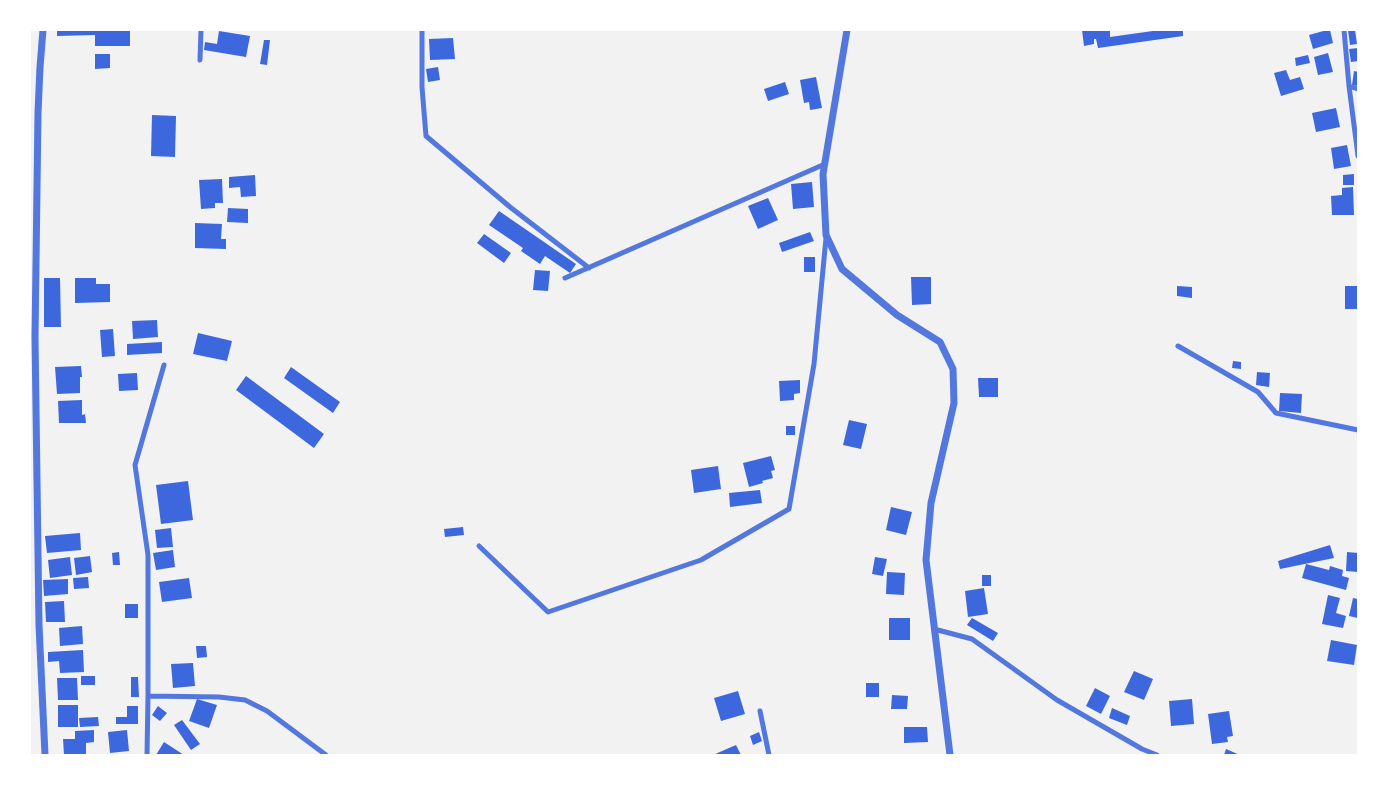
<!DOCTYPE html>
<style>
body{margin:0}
#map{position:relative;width:1388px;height:785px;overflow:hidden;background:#f2f2f2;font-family:"PT Sans",sans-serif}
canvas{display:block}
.frame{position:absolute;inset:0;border:31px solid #fff;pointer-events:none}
</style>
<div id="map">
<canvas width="1388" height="785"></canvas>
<div class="frame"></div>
</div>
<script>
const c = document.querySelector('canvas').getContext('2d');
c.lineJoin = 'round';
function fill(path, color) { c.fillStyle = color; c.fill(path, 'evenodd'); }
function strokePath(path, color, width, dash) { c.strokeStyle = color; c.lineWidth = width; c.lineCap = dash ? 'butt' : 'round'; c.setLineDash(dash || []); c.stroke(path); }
fill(new Path2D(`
 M57,30H130V46H95V35L57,36Z
 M1082,30H1110V37L1160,30H1183V36L1098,48L1096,39H1094V44L1084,46Z
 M1327,30H1330L1333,43L1313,49L1309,35Z
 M1348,30H1355L1357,44L1350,45Z
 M219,31L250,36L246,57L204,50L205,42L217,44Z
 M453,38L455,59L430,60L429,39Z
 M264,40H270L267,65L260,64Z
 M1358,48V61L1351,62L1349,49Z
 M1328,53L1333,72L1318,75L1314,57Z
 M95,54H110V68L95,69Z
 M1308,55L1310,63L1296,66L1295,58Z
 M438,67L440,80L428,82L426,69Z
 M1286,70L1290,80L1300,77L1304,89L1281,96L1274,73Z
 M1354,71L1358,72V86L1352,85Z
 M816,77L822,108L810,110L809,102L804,103L800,80Z
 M785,82L789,94L768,101L764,89Z
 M1336,108L1340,127L1316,132L1312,113Z
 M152,115L176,116L175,157L151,156Z
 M1347,145L1351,166L1334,169L1331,148Z
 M1354,174V185H1343V175Z
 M255,175L256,196L241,197L240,187L229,188V177Z
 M222,179L223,203H215V208L201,209L199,180Z
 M812,182L814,207L793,209L791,184Z
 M1353,187L1354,215H1332L1331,196L1342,195V188Z
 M768,198L778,220L758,229L748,206Z
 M228,208L248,209V223L227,222Z
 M499,211L576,264L570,273L545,256L540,264L521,251L523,248L489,225Z
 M195,223L222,224L221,239H226V249L195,248Z
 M810,232L814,241L782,252L779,243Z
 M484,234L511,253L504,263L477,243Z
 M804,257H815V272H804Z
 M535,270L550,271L548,291L533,290Z
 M911,277H931V304L912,305Z
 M44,278H60L61,327H44Z
 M75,278H96V284H110V302L75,303Z
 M1177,286L1192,287V298L1177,296Z
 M1345,286H1358V309H1345Z
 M157,320L158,337L133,339L132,321Z
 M113,329L115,356L102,357L100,330Z
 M198,333L232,341L227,361L193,354Z
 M162,342V353L127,355V344Z
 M1233,361L1241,362V369L1232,368Z
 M81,366L82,377H80V393L57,394L55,367Z
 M291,367L340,402L333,413L284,378Z
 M1257,372L1270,373L1269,387L1256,385Z
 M137,373L138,390L119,391L118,374Z
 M246,376L324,434L314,448L236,390Z
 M978,378H998V397H979Z
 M800,380V393L794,394V400L780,401L779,381Z
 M1280,393L1302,394L1301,413L1279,411Z
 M82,400V415L85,414L86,423H59L58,401Z
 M849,420L867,424L861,449L843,445Z
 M786,426H795V435H786Z
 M771,456L775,470L771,471L773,478L762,481L763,483L749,487L743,463Z
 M718,466L721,489L694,493L691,470Z
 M188,481L193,520L161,524L156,485Z
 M760,490L762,503L730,507L729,493Z
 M891,507L912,512L906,535L886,530Z
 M463,527L464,535L445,537L444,529Z
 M171,528L173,547L157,548L155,530Z
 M80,533L81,550L47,553L45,536Z
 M1330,545L1334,558L1280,569L1278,561Z
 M173,550L175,567L156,570L153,553Z
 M119,552L120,565H113L112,553Z
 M1347,552L1358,553V572L1346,571Z
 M90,556L92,572L76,575L74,558Z
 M70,557L72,575L50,578L48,560Z
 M875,557L887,559L883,576L872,574Z
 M1306,564L1329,570L1330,566L1343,570L1342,576L1349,578L1346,590L1302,578Z
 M887,572L905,573L904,595L886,594Z
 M982,575H991V586H982Z
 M88,577L89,588L74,589L73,578Z
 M189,578L192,598L162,602L159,582Z
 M68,579V594L44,596L43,580Z
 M984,588L988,614L968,617L965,591Z
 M1328,595L1340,598L1336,613L1346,616L1343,628L1322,624Z
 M1353,598L1358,599V618L1349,616Z
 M64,601L65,622H46L45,602Z
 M125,604H138V618H125Z
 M889,618H910V640H889Z
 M972,618L998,633L993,641L967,625Z
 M82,626L83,644L60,646L59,628Z
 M1331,640L1357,645L1354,665L1327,661Z
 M196,646H206L207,657L197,658Z
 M83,650L84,672L60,673L59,661L48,662V652Z
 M193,663L195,686L173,688L171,664Z
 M1134,671L1153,679L1144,700L1124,692Z
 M81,676H95V685H81Z
 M131,677H138L139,697H131Z
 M57,678H77L78,700H58Z
 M866,683H879V697H866Z
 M1095,688L1110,696L1101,714L1086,706Z
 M738,691L745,714L721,721L714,698Z
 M892,695L908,696L907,709H891Z
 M197,699L217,705L209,728L189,721Z
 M1192,699L1194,724L1171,726L1169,701Z
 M58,705H78V727H58Z
 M127,706H138V724H116V717H127Z
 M158,706L167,713L160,721L152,715Z
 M1112,708L1130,716L1127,725L1109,718Z
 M1229,711L1233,736L1227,737L1228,742L1212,744L1208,714Z
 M98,717L99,726L80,727L79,718Z
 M182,720L200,744L191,750L174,725Z
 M904,727H927L928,742L904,743Z
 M94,730V742L86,743V755H64L63,739H75V731Z
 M127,730L129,751L110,753L108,732Z
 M759,732L762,741L753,745L750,736Z
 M164,742L184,755H156Z
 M736,745L741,755H713L729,748Z
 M1226,749L1240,755H1224Z`), '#3d67dc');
strokePath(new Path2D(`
 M422,30V87L426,136L510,207L589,268
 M1344,30L1349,86L1358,156
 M200,60L201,30
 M1349,86L1358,89
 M565,278L825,164
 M1178,346L1258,392L1276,413L1358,430
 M479,546L548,612L701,560L789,509L814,364L826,238
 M934,629L972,639L1057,700L1142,749L1157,755
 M148,696L219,697L245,700L267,711L326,755
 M760,711L769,755
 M147,755L148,696V555L135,465L164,365`), '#5277de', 5);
strokePath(new Path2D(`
 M43,30L40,67L38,113L35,337L39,625L45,755
 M847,30L823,174L826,235L842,269L897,315L940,342L953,369L954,403L931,503L926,560L950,755`), '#5277de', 7);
</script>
